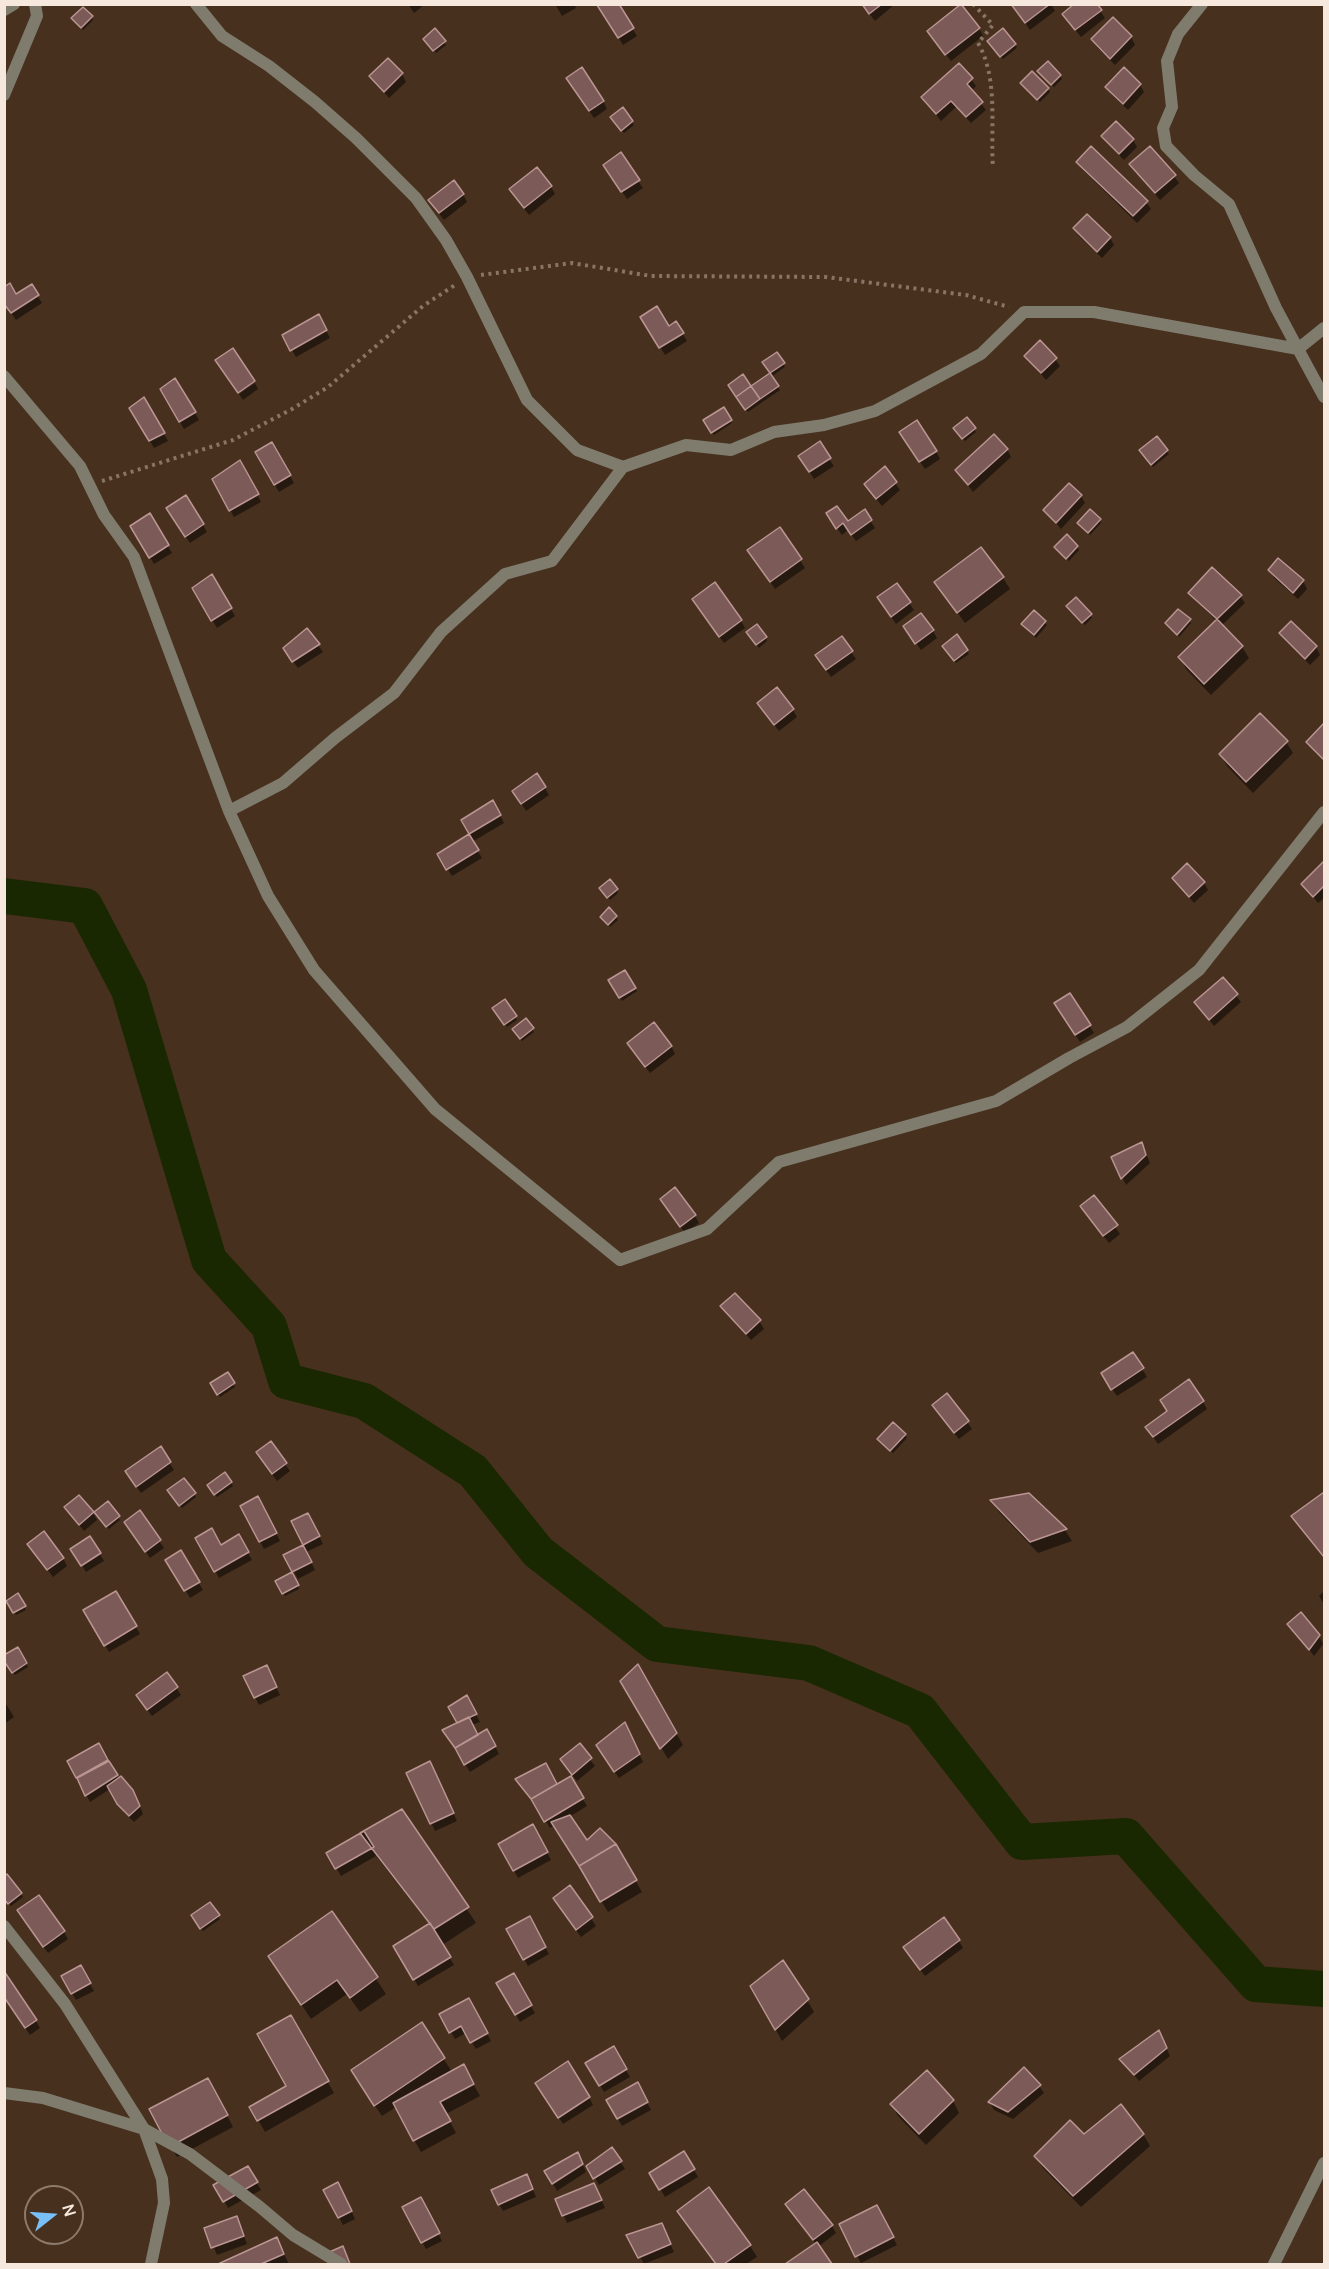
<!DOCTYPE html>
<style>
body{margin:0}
#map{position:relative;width:1329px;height:2269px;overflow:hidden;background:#47301e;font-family:Manrope,sans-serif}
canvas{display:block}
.frame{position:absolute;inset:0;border:6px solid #f7e8dd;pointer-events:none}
.north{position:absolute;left:24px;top:2185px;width:60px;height:60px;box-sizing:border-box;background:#47301e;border:2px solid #8d7a6a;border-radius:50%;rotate:73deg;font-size:16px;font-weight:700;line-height:24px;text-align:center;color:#f7e8dd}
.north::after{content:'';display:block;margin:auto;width:21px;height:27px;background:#79bff8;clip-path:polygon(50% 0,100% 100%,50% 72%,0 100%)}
</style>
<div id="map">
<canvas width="1329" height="2269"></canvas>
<div class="frame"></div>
<div class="north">N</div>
</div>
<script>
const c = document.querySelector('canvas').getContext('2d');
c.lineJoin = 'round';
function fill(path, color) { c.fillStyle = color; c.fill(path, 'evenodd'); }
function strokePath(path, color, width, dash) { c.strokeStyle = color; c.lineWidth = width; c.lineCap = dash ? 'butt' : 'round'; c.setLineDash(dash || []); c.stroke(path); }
fill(new Path2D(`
 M408,4H425L414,13Z
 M555,4H574L576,8L562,16Z
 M601,4H617L637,36L623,45L599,6Z
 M862,4H895L875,21Z
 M1012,4H1051L1055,11L1030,30Z
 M1100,11L1105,18L1081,37L1068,21Z
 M92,17L93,20L83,30L75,22Z
 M979,28L983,36L951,61L933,38Z
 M1131,37L1135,45L1115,65L1097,47L1093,39Z
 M427,42H444L446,45L436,53Z
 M991,44H1015L1017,48L1003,59Z
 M402,74L406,82L389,98L371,77Z
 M1041,75L1060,76L1062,79L1054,87Z
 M971,79L976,86L971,91L986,110L971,123L956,107L941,121L923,97Z
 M1140,85L1144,92L1128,110L1112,95L1107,87Z
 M572,86L603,101L607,109L594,118Z
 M1024,86L1048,89L1050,92L1040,102Z
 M622,109L634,125L624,133L613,120Z
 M1116,123L1133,140L1137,147L1124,160L1107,143L1103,136Z
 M1078,162L1146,202L1151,209L1137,223L1082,169Z
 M1131,165L1174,176L1179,183L1160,200Z
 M609,172L638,181L643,188L627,199Z
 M551,187L555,194L529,215L515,197Z
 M463,194L467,202L444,220L435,208Z
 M1075,229L1110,238L1114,245L1102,258L1079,236Z
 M31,286L42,303L16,320L4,302Z
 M318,316L330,338L296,357L284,336Z
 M642,317L668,328L676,323L687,341L665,355Z
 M777,354L785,367L771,377L780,390L748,412L730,385L751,388L772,374L764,362Z
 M1026,356L1055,359L1060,366L1046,380Z
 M175,380L199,420L184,429L162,390Z
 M255,383L258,389L243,400L239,394Z
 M144,399L168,441L154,448L131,409Z
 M723,409L732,423L714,435L705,420Z
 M974,429L976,432L965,441L957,432Z
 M1156,438L1169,454L1153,467L1143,454Z
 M905,440L936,451L940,459L925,469Z
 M272,444L294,483L279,492L257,453Z
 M1007,449L1011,457L973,492L957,470Z
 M829,459L834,466L814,479L804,463Z
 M240,462L261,502L234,517L214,480Z
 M885,469L900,490L882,506L870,491Z
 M1081,496L1085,503L1061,529L1045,510Z
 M864,512L875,528L856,541L848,530L842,535L832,521L847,524Z
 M149,515L172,553L154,564L132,526Z
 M172,516L203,525L207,532L190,543Z
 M1100,520L1101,523L1090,535L1079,523Z
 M780,529L805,568L775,589L754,558Z
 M1077,547L1079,550L1069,561L1058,551Z
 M1270,570L1303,581L1307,589L1298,599L1274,578Z
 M212,576L235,616L217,628L194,589Z
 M1003,578L1010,589L965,623L936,583Z
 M897,585L914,610L896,624L883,605Z
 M1190,593L1240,596L1245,603L1221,626L1242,647L1249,658L1211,695L1186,669L1180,657L1217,621L1195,600Z
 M698,607L741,621L745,628L724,643Z
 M1070,609L1090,615L1092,618L1085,625Z
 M1034,612L1047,625L1036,638L1023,624Z
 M1190,620L1191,623L1179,637L1166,623Z
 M1291,623L1316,647L1320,655L1310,665L1285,640L1281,633Z
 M933,631L937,638L921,650L909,633Z
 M748,632L766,638L767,641L759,648Z
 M318,645L323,652L298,668L289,656Z
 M945,650L967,651L969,654L956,663Z
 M851,652L856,659L831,677L821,663Z
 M763,710H793L797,717L779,731Z
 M1324,725V761L1308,742Z
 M1286,742L1293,753L1253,793L1227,766L1221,755Z
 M545,788L549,795L526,811L518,798Z
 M493,802L504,823L472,842L482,858L452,876L439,855L471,835L463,821Z
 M1324,863V898L1318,903L1303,884Z
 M1173,878L1204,883L1208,890L1194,903Z
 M616,890L618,893L610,900L603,891Z
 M616,917L618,920L610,927L604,920Z
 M625,972L637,991L622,1001L610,981Z
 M1223,979L1241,1002L1214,1026L1196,1003Z
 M1070,995L1094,1033L1080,1042L1060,1011Z
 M504,1001L517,1020L507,1027L496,1011Z
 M532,1029L534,1032L522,1041L515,1032Z
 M671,1046L675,1054L650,1073L633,1051Z
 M1142,1144L1150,1163L1126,1185L1113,1158Z
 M1094,1197L1120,1234L1109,1243L1086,1214Z
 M666,1207L695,1216L699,1223L685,1233Z
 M722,1307L759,1321L764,1329L751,1340Z
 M1133,1354L1147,1377L1117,1396L1107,1381Z
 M227,1374L235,1387L220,1397L212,1384Z
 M1203,1402L1207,1409L1158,1444L1151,1434Z
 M938,1413L967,1422L972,1429L959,1439Z
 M905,1435L907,1438L893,1453L881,1442Z
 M270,1443L290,1471L277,1481L262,1460Z
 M160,1448L174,1470L141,1493L131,1479Z
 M225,1474L233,1486L217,1497L209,1485Z
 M171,1494H194L196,1497L182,1508Z
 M1029,1494L1065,1530L1072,1541L1038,1553L999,1512L992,1501Z
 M1324,1494V1558L1293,1516Z
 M262,1505L280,1541L264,1549L242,1507Z
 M66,1508L93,1513L97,1520L84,1531Z
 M139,1512L164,1548L150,1558L130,1529Z
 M97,1516L118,1517L120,1520L109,1529Z
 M293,1522H312L323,1544L306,1552L315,1570L298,1579L285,1555L305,1545Z
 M238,1536L252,1560L219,1578L197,1538L221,1547Z
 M90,1538L104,1561L86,1572L72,1549Z
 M29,1545L63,1558L67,1566L53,1577Z
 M180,1552L203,1590L190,1598L167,1560Z
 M292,1574L299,1589L285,1596L277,1582Z
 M1324,1591V1604L1319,1596Z
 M116,1593L140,1634L109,1652L85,1611Z
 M18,1595L26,1610L16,1615L8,1601Z
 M1289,1624L1319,1636L1323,1644L1314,1656Z
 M17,1649L28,1667L15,1675L4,1658Z
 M637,1666L683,1745L668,1759L622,1681Z
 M167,1674L181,1695L152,1716L142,1703Z
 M270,1675L280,1695L259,1705L255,1697Z
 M466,1697L480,1722L472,1725L478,1737L487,1731L499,1754L470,1772L444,1731L459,1724Z
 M4,1701L14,1717L4,1724Z
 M629,1732L643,1762L619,1778L602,1753Z
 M98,1745L119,1779L137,1799L143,1814L134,1822L123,1811L110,1789L90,1802L69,1762Z
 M579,1745L595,1766L577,1781L566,1767Z
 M546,1765L556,1785L570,1778L587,1806L569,1817L587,1842L615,1845L642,1892L608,1912L555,1825L550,1828L537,1806L521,1787Z
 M433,1771L457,1821L435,1831L408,1773Z
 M402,1811L476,1923L442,1945L454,1965L418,1986L395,1946L430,1925L376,1856L341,1876L328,1853Z
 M533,1826L551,1860L518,1878L500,1844Z
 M7,1877L23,1897L11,1906L4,1898Z
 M570,1887L596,1926L581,1937L559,1906Z
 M210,1904L220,1919L203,1931L193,1916Z
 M332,1913L386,1994L360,2012L347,1994L311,2019L270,1957Z
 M23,1918L64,1932L68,1939L48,1953Z
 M529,1918L549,1954L528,1966L508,1930Z
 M959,1941L963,1948L925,1976L909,1955Z
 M80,1967L94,1991L76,2000L63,1977Z
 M513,1975L535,2013L520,2022L498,1983Z
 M752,1986L807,2000L814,2012L782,2041Z
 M4,1996L36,2021L40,2028L30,2035Z
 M468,2000L491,2041L476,2049L466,2033L455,2039L441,2015Z
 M290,2017L334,2093L265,2132L251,2107L288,2086Z
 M421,2024L452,2072L463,2066L480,2096L446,2114L456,2133L421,2152L396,2107L382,2116L359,2082Z
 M1162,2039L1170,2056L1139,2081L1121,2059Z
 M613,2049L630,2077L604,2092L588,2064Z
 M637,2084L651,2110L622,2126L608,2101Z
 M1039,2086L1044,2093L1013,2119L994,2110L990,2103Z
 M541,2090L589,2097L593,2105L563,2124Z
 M214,2091L233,2127L177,2157L170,2146Z
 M953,2101L959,2113L926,2145L898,2116L892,2104Z
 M1143,2134L1150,2146L1081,2207L1043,2168L1036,2157Z
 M612,2149L625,2169L599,2185L588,2166Z
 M684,2153L698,2177L665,2197L651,2173Z
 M578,2154L586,2172L557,2191L546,2171Z
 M248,2168L261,2190L228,2208L216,2186Z
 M530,2183L536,2197L503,2211L499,2204Z
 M342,2192L355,2219L343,2225L339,2217Z
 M598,2192L605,2208L567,2223L557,2200Z
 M420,2199L442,2241L426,2249L404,2208Z
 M679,2212L750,2246L757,2257L746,2264H716Z
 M791,2212L832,2226L836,2233L818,2247L830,2264H787L816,2244Z
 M881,2214L897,2245L861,2263L857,2256Z
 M237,2218L247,2244L217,2255L206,2229Z
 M665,2233L674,2252L644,2264L628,2236Z
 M276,2239L289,2264H221Z`), '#0007');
strokePath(new Path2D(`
 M4,896L85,906L129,990L209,1260L269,1326L286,1381L364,1401L473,1471L538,1552L657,1644L809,1663L920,1711L1022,1842L1126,1836L1256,1984L1324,1989`), '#192800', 36);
const building = new Path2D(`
 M619,4L634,28L618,38L597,5Z
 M862,4H882L869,14Z
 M961,4L980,28L945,55L927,31Z
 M1011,4H1050L1025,23Z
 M1074,4H1097L1102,10L1075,30L1062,14Z
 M83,7L93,16L81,28L71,18Z
 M1113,17L1132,36L1110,59L1091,39Z
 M435,28L446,41L433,51L423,39Z
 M1003,28L1016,44L1000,57L987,41Z
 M388,58L403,73L384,92L369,76Z
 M1048,61L1061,75L1051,85L1037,71Z
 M959,63L973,78L967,84L983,102L966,117L951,101L936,114L921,97Z
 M582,67L604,101L589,111L566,78Z
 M1124,67L1141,84L1123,104L1105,87Z
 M1032,71L1049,88L1037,100L1020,83Z
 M623,107L633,121L621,131L610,117Z
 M1116,121L1134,139L1119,154L1101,136Z
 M1091,146L1148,201L1133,216L1076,162Z
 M1150,146L1176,175L1155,193L1129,164Z
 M621,152L640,180L621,192L603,165Z
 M537,167L552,186L524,208L509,189Z
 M454,180L464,194L439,213L428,200Z
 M1087,214L1111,237L1097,252L1073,228Z
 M10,283L16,294L32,284L39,295L11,313L4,304V287Z
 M657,306L669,326L676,321L684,333L659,348L640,317Z
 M319,314L327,330L290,351L282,335Z
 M1040,340L1057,358L1041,373L1024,356Z
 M233,348L255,381L238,393L215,360Z
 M777,352L785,363L770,373L762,362Z
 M770,373L779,386L760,399L751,386Z
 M743,374L751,386L736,397L728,385Z
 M175,378L196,412L179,422L160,389Z
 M751,386L760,399L745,410L736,397Z
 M144,397L165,433L149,441L129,408Z
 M724,407L732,420L711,433L703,420Z
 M967,417L976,428L962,439L953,428Z
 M917,420L937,451L919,462L899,432Z
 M994,434L1008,449L968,485L955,470Z
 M1157,436L1168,450L1151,465L1139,450Z
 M820,441L831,458L809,472L798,456Z
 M272,442L291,475L274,485L255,452Z
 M240,460L259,494L229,511L212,479Z
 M885,466L897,482L876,499L864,484Z
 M1069,483L1082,495L1056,523L1043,510Z
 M186,495L204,524L185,537L166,508Z
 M837,506L848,521L865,509L872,520L851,535L843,523L836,529L826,513Z
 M1090,509L1101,519L1088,533L1077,523Z
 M150,513L169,545L149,558L130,526Z
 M780,527L802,559L770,582L747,550Z
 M1067,534L1078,546L1066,559L1054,547Z
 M981,547L1004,577L957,613L934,582Z
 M1278,558L1304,580L1293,593L1268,570Z
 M1212,567L1242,595L1217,619L1188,593Z
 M212,574L232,608L211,621L192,588Z
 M715,582L742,620L719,637L692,599Z
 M897,583L911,602L891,617L877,597Z
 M1076,597L1092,614L1082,623L1066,606Z
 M1178,609L1191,619L1177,635L1165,623Z
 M1034,610L1046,621L1034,635L1021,624Z
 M921,613L934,630L915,644L903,626Z
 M1217,619L1243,646L1204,684L1178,657Z
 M1291,621L1317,646L1305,659L1279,633Z
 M757,624L767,637L756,645L746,632Z
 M307,628L320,644L292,662L283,648Z
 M957,634L968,650L954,661L942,646Z
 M842,636L853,651L826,670L815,655Z
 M777,687L794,709L774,725L757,703Z
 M1260,713L1288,741L1246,782L1219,754Z
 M1324,723V760L1306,742Z
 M537,773L546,787L521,804L512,791Z
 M493,800L501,815L469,834L461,820Z
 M469,834L479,850L446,870L437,854Z
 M1324,861V886L1313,897L1301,884Z
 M1187,863L1205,882L1189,897L1172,878Z
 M610,879L618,889L607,898L599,888Z
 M609,907L617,916L608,925L600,917Z
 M625,970L636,988L619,998L608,980Z
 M1223,977L1238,994L1209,1020L1194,1002Z
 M1070,993L1091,1025L1075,1035L1054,1003Z
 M505,999L517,1016L504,1025L492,1008Z
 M526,1018L534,1028L520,1039L512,1029Z
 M654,1022L672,1046L645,1067L627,1043Z
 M1142,1142L1146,1155L1121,1179L1111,1157Z
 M675,1187L696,1215L680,1227L660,1199Z
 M1094,1195L1118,1225L1103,1236L1080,1206Z
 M735,1293L761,1320L746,1334L720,1306Z
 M1133,1352L1144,1368L1111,1390L1101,1373Z
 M228,1372L235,1383L217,1395L210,1383Z
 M1189,1379L1204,1401L1153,1437L1145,1427L1167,1411L1160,1400Z
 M947,1393L969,1421L954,1433L932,1405Z
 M893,1422L906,1434L890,1451L877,1439Z
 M271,1441L287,1463L272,1474L256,1452Z
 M161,1446L171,1462L136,1487L125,1471Z
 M225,1472L232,1482L214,1495L207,1485Z
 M184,1478L196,1493L179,1506L167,1490Z
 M1324,1492V1557L1291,1516Z
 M1029,1493L1067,1529L1030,1542L990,1500Z
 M79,1495L94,1512L79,1525L64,1507Z
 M258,1496L277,1533L259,1542L240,1506Z
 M108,1501L120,1516L106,1527L94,1512Z
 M140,1510L161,1540L145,1552L124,1522Z
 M308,1513L320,1536L303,1545L291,1521Z
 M212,1528L221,1545L239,1534L249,1552L214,1572L195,1538Z
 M44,1531L64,1558L47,1570L27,1544Z
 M90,1536L101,1553L81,1566L70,1549Z
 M303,1545L312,1562L292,1572L283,1555Z
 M181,1550L200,1582L184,1591L165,1560Z
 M292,1572L299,1585L282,1594L275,1581Z
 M116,1591L137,1626L104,1646L83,1610Z
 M18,1593L26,1606L13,1613L6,1601Z
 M1301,1612L1320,1635L1309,1650L1287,1624Z
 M18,1647L27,1663L12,1673L4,1661V1655Z
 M638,1664L677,1733L660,1749L620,1681Z
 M267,1665L277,1687L254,1698L243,1676Z
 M167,1672L178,1687L147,1710L136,1695Z
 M467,1695L477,1714L457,1723L448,1707Z
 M469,1717L478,1735L455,1748L442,1730Z
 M625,1722L640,1754L614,1772L596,1745Z
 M487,1729L496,1746L464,1765L455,1748Z
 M99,1743L108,1760L76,1778L67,1761Z
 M580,1743L592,1758L572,1775L560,1759Z
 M109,1761L118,1775L85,1796L77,1778Z
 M430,1761L454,1813L430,1824L406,1773Z
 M546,1763L557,1784L531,1799L515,1779Z
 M121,1776L133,1790L140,1806L129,1816L117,1804L107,1786Z
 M571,1776L584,1798L544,1822L531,1799Z
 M402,1809L469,1907L434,1929L360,1833Z
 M570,1815L587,1840L600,1828L616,1844L579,1866L551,1822Z
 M533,1824L548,1852L513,1871L498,1844Z
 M364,1831L374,1847L335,1869L326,1853Z
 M616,1844L637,1880L600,1902L579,1866Z
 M7,1874L22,1893L8,1904L4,1899V1876Z
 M570,1885L593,1917L576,1930L553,1898Z
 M39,1895L65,1931L43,1947L17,1910Z
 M210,1902L220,1915L200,1929L191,1915Z
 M332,1911L378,1977L350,1998L337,1980L301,2005L268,1956Z
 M530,1916L546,1947L523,1960L506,1929Z
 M944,1917L960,1940L920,1970L903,1947Z
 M430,1923L451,1957L413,1980L393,1946Z
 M783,1960L809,1999L775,2030L750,1986Z
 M81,1965L91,1983L71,1994L61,1976Z
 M4,1971L37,2020L25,2028L4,1997Z
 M514,1973L532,2005L515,2015L496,1983Z
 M469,1998L488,2033L470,2043L461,2026L449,2033L439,2014Z
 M291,2015L329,2081L257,2121L249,2107L286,2086L257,2034Z
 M422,2022L445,2058L374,2106L351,2070Z
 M1159,2030L1167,2048L1134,2075L1119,2059Z
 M614,2046L627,2069L599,2086L585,2063Z
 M568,2061L590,2097L558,2118L535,2083Z
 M464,2064L474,2084L440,2102L451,2121L413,2141L393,2103Z
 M1024,2067L1041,2085L1008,2112L988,2102Z
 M927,2070L954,2100L919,2134L890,2104Z
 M208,2078L228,2115L169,2147L149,2109Z
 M638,2082L648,2102L617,2119L606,2100Z
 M1121,2104L1144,2134L1073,2196L1034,2156L1070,2120L1084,2134Z
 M612,2147L622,2161L593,2179L586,2166Z
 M684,2151L695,2169L659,2190L649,2173Z
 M578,2152L583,2164L552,2184L544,2171Z
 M248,2166L258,2182L223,2202L213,2185Z
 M527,2174L533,2189L498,2205L491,2190Z
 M338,2182L352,2211L338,2218L323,2190Z
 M594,2183L602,2200L562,2216L555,2199Z
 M709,2187L751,2245L724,2264H716L677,2211Z
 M804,2189L833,2225L813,2240L785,2204Z
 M421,2197L440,2233L421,2243L402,2207Z
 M877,2205L894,2237L855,2257L839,2224Z
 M237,2216L244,2236L211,2248L204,2228Z
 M662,2223L671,2244L638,2258L626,2235Z
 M277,2237L284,2254L261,2264H218Z
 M817,2242L832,2264H785Z
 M343,2246L350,2264H329L325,2254Z`);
fill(building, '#7c5a58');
strokePath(building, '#ba9592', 1.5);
strokePath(new Path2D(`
 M973,4L993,25L978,43C999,79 990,128 993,168
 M481,275L572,263L651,276L826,277L966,295L1009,307
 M102,481L233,440L292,409L328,387L423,306L455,285`), '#897566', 4, [3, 4.5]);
strokePath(new Path2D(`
 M196,4L222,36L269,66L315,102L356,138L416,198L446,240L467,277L527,400L577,450L623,467
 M1202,4L1178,34L1167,61L1172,107L1163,128L1166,146L1194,175L1229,204L1276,308L1298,349
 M4,10L14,4
 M4,95L37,16L35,4
 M1324,328L1298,349L1324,397
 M4,376L80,466L104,515L134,557L229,811L268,896L314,970L435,1109L620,1260L707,1229L779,1162L996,1101L1069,1058L1127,1027L1199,970L1324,812
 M229,811L283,783L335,738L394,693L441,632L505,574L552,561L623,467L686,445L731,450L774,432L824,425L875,411L981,354L1024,312H1094L1298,349
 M4,1926L65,2004L144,2129L162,2179L164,2203L151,2264
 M4,2093L43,2098L144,2129L190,2154L260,2207L293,2235L341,2264
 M1274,2264L1324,2163`), '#7f7c6e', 12);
</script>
